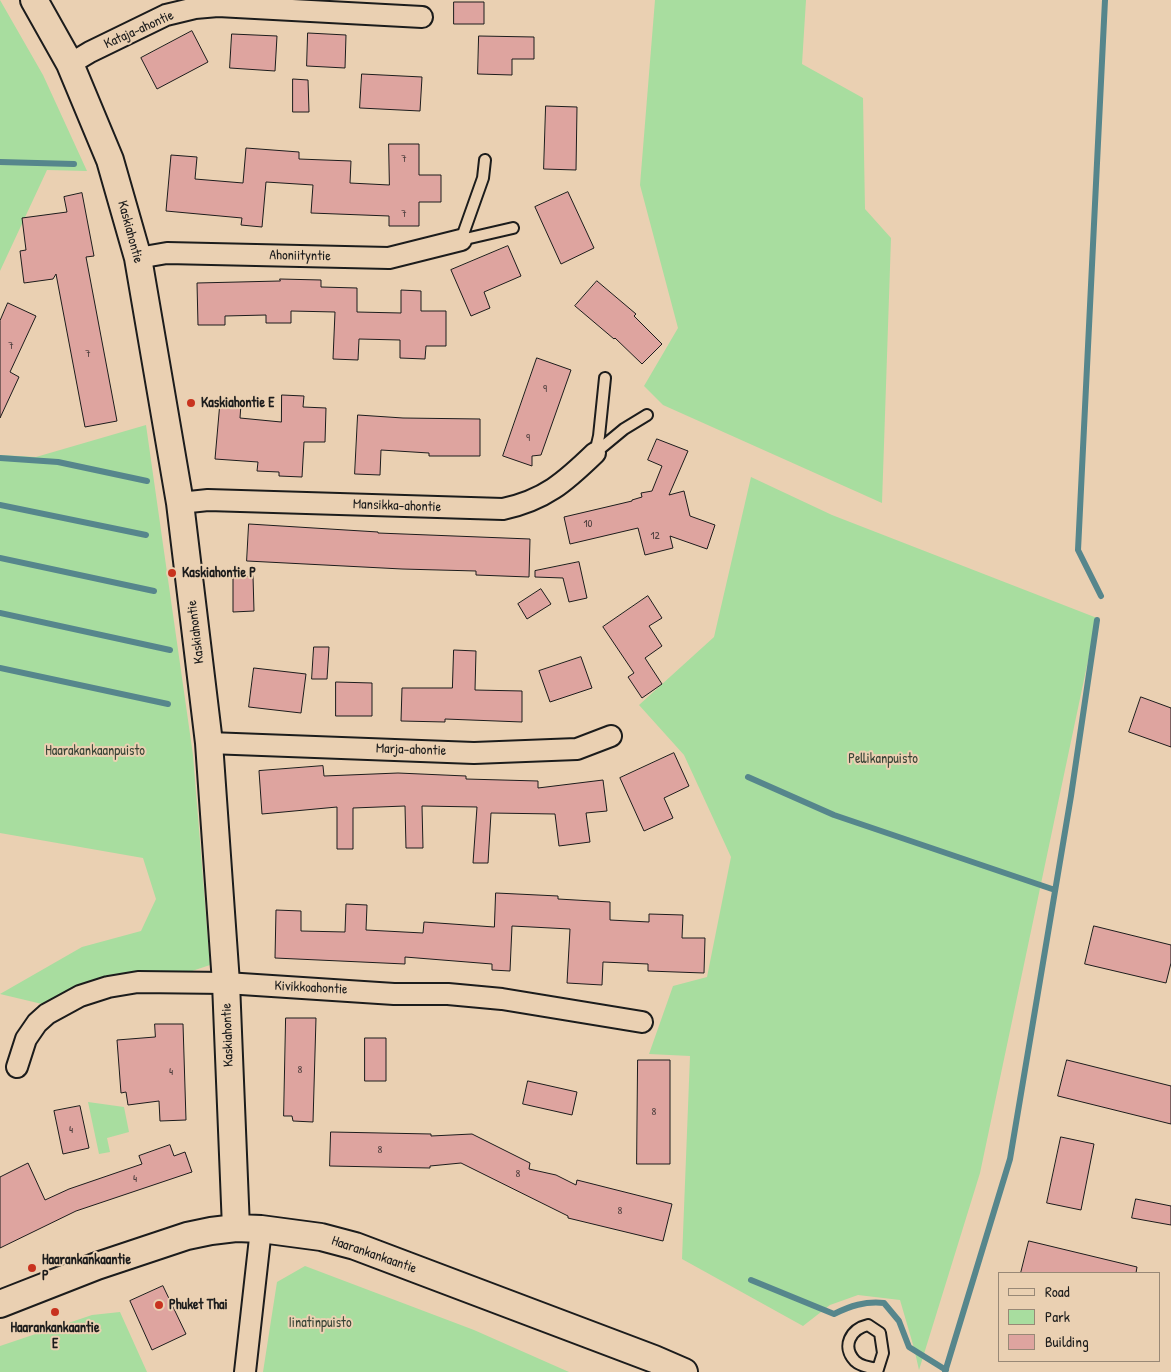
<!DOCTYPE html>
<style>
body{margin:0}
#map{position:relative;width:1171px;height:1372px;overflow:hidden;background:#ead0b2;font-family:"Patrick Hand",sans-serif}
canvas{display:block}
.legend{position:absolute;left:998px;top:1272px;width:162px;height:90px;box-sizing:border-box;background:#ead0b2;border:1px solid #988876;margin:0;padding:6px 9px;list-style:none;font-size:15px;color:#1c1c1c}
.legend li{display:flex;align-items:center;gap:10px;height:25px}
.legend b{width:25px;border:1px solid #988876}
</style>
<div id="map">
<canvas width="1171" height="1372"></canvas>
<ul class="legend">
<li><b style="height:6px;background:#ead0b2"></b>Road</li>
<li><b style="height:14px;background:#a8dd9f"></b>Park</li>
<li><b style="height:14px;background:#dea49f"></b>Building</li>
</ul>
</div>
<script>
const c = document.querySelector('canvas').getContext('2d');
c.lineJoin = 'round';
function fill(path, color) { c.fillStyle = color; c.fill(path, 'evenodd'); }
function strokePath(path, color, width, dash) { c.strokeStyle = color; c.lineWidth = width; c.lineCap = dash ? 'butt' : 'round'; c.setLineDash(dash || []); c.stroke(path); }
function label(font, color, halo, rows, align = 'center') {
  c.font = font + ' "Patrick Hand",sans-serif'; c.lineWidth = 4; c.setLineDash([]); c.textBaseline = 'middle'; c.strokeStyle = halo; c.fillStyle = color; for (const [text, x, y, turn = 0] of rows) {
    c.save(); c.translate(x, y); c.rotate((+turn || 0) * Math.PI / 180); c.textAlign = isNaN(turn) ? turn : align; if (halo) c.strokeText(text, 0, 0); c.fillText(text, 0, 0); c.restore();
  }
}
fill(new Path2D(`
 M0,0L43,75L87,171L47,170L0,271Z
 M655,0H806L802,64L863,98L865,209L891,238L882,503L663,405L644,386L678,328L640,185Z
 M146,425L193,755L210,965L186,973L136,971L102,978L66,991L42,1004L0,994L82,947L141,931L156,899L143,858L0,833V455L36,457Z
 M751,477L832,515L1097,618L980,1173L919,1370L914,1348L900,1300L858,1295L830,1305L803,1326L682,1259L690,1056L649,1054L673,986L707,977L731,857L684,755L639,705L714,637Z
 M88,1102L124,1107L129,1132L107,1138L110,1152L99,1154Z
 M305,1266L474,1330L569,1372H263L277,1282Z
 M120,1312L147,1372H0V1346L92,1315Z`), '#a8dd9f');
strokePath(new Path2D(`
 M0,162L74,164
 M0,458L58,462L147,481
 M0,505L146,535
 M0,558L154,591
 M1101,596L1078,550L1105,0
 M0,613L170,650
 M0,668L168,704
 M748,777L834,815L1055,890
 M751,1280L834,1314C850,1306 865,1301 884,1303L899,1321L909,1347L946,1370
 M945,1372L1010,1159L1071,796L1097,620`), '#56868c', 6);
const building = new Path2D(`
 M454,2H484V24H454Z
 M192,31L208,62L157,89L141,58Z
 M308,33L346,35L345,68L307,66Z
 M232,34L277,36L275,71L230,68Z
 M479,36L534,37V59H512V75L478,74Z
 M362,74L422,77L420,111L360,108Z
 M293,79L308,80L309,112H293Z
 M546,106L577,107L576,170L544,169Z
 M389,144H419V175H441V202H419V226H389V216L311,213L313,185L266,182L262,227L241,225L242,218L166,211L171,155L197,157L195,179L243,183L246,148L299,152V159L351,161L350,183L389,185Z
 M568,192L594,248L561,264L535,207Z
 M82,193L94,256L86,257L117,421L85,427L56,274L53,279L24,283L20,251L26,250L22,218L67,212L64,197Z
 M508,246L521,276L484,292L490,308L471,316L451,270Z
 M280,279L321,280V287L357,288V312L401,313V290L421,291V311H446V346H426L425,359L400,358V340L359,339L358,360L333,359L335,312L291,311V323H266V315L225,316V325H198L197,283L280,281Z
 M597,281L636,314L634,316L662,344L642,364L615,338L614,339L575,306Z
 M8,303L36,316L10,372L19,377L0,418V321Z
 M537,358L571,370L541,455L532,456V466L503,456Z
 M282,395L304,396L303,407L326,408L325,442H304L302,477L279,476V472L257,471L258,462L215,459L220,402L241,404L240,418L281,422Z
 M358,415L403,418L480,419V456H429V453L381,450L380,475L355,474Z
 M657,439L688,451L669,495L684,491L690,516L715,525L707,549L670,536L673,548L645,555L638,528L570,544L564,517L632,501V500L642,497L641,493L652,491L662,466L648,460Z
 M249,524L378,532V533L530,539L529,577L476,575V571L402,569L247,561Z
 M579,562L587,598L569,602L563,578L535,577V571Z
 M253,576L254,611L233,612V579Z
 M541,589L551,604L527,619L518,604Z
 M648,596L662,618L649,626L662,646L645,658L662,684L642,698L628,677L634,673L603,627Z
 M314,647H329L327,679H312Z
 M454,650L476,651L475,690L522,691V722L445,719V722L401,721L402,688H452Z
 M581,657L592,688L550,702L539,671Z
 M254,668L306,674L301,713L249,707Z
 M336,682L372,683V716H336Z
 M1141,697L1171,708V747L1129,732Z
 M674,753L689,786L664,798L673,818L644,831L620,778Z
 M323,766L324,776L398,773L466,776V779L538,781V788L603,780L607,811L586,813L590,842L559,846L555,814L491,813L488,863H473L477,807L422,806L423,848H406L405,806L353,808V849H337V807L262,814L259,771Z
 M496,893L558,896V899L610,902V920L649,922V914L683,915L682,938H705L704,973L648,971V964L603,962L602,985L567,983L570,929L512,926L510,971L492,970V964L405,957V964L275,958L276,910L301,911V931L345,932L346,904L367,905L366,930L423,933L424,922L494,927Z
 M1094,926L1171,945V963L1166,983L1085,964Z
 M286,1018H316L313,1122L293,1121L292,1116H284Z
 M155,1024H183L186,1120L160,1121L159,1101L128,1105L126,1092L121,1093L117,1040L155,1037Z
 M365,1038H386V1081H365Z
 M638,1060H670V1164H637Z
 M1067,1060L1171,1086V1124L1058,1096Z
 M528,1081L577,1092L572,1115L523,1104Z
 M80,1106L89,1148L63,1154L54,1111Z
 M331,1132L431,1134V1136L472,1134L530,1163L529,1169L556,1175L576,1185L577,1180L672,1204L663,1241L568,1218V1216L461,1163L430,1166V1168L330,1166Z
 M1061,1137L1094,1144L1081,1210L1047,1203Z
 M170,1145L174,1156L185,1152L192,1172L76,1211L0,1248V1177L28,1163L45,1200L69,1189L142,1164L139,1156Z
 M1136,1199L1171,1206V1225L1132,1218Z
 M1029,1241L1137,1267L1136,1273H1021Z
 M163,1286L186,1334L152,1350L130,1301Z`);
fill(building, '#dea49f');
strokePath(building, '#1c1c1c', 1);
const service = new Path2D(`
 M485,160L483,178L461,240L513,228
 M605,378L599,436L595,453L624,429L647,415
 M877,1372L883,1353L880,1333L868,1325C851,1329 841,1346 855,1361C860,1366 871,1368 878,1369`);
const minor = new Path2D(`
 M70,64L90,52L166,15L195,8L218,6L422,17
 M138,258L167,253L389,258L461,240
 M180,503L208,500L503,509C545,500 565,482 595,453
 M209,743L474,753L577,749L611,736
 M17,1067L26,1039L37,1023L47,1014L80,996L108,987L138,982L226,983L394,994H448L502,999L642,1022
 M245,1372L261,1229`);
const tertiary = new Path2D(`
 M34,0L70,64L110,160L138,258L180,503L209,743L226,983L236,1228
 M0,1304L97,1266L187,1236L211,1231L236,1228L261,1229L321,1237L355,1246L654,1359L684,1372`);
strokePath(service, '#1c1c1c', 14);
strokePath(minor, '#1c1c1c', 24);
strokePath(tertiary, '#1c1c1c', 30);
strokePath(service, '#ead0b2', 10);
strokePath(minor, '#ead0b2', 20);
strokePath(tertiary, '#ead0b2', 26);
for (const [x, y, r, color] of [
 [191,403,5,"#c8321e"],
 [172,573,5,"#c8321e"],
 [32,1268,5,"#c8321e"],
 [159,1305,5,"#c8321e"],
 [55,1312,5,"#c8321e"]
]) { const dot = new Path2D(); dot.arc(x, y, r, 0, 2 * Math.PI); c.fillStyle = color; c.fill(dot); strokePath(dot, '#ead0b2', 2); }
label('11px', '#4c3e3d', null, [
 ["7",404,159],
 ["7",404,214],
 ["7",11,346],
 ["7",88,354],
 ["9",545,389],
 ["9",528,438],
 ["10",588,524],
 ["12",655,536],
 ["8",300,1070],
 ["4",171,1072],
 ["8",654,1112],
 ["4",71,1130],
 ["8",380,1150],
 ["8",518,1174],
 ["4",135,1179],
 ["8",620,1211]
]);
label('14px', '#1c1c1c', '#ead0b2', [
 ["Kataja-ahontie",139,30,-24],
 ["Kaskiahontie",130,232,75],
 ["Ahoniityntie",300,256,1],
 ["Mansikka-ahontie",397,506,2],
 ["Kaskiahontie",196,632,-97],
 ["Marja-ahontie",411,750,2],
 ["Kivikkoahontie",311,988,3],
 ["Kaskiahontie",228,1035,-92],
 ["Haarankankaantie",374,1255,19]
]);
label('bold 14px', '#1c1c1c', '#ead0b2', [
 ["Kaskiahontie E",201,403],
 ["Kaskiahontie P",182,573],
 ["Haarankankaantie",42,1260],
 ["P",42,1276],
 ["Phuket Thai",169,1305],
 ["Haarankankaantie",55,1328,"center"],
 ["E",55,1344,"center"]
], 'left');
label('14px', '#384336', '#ead0b2', [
 ["Haarakankaanpuisto",95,751],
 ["Pellikanpuisto",883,759],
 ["Iinatinpuisto",320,1323]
]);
</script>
